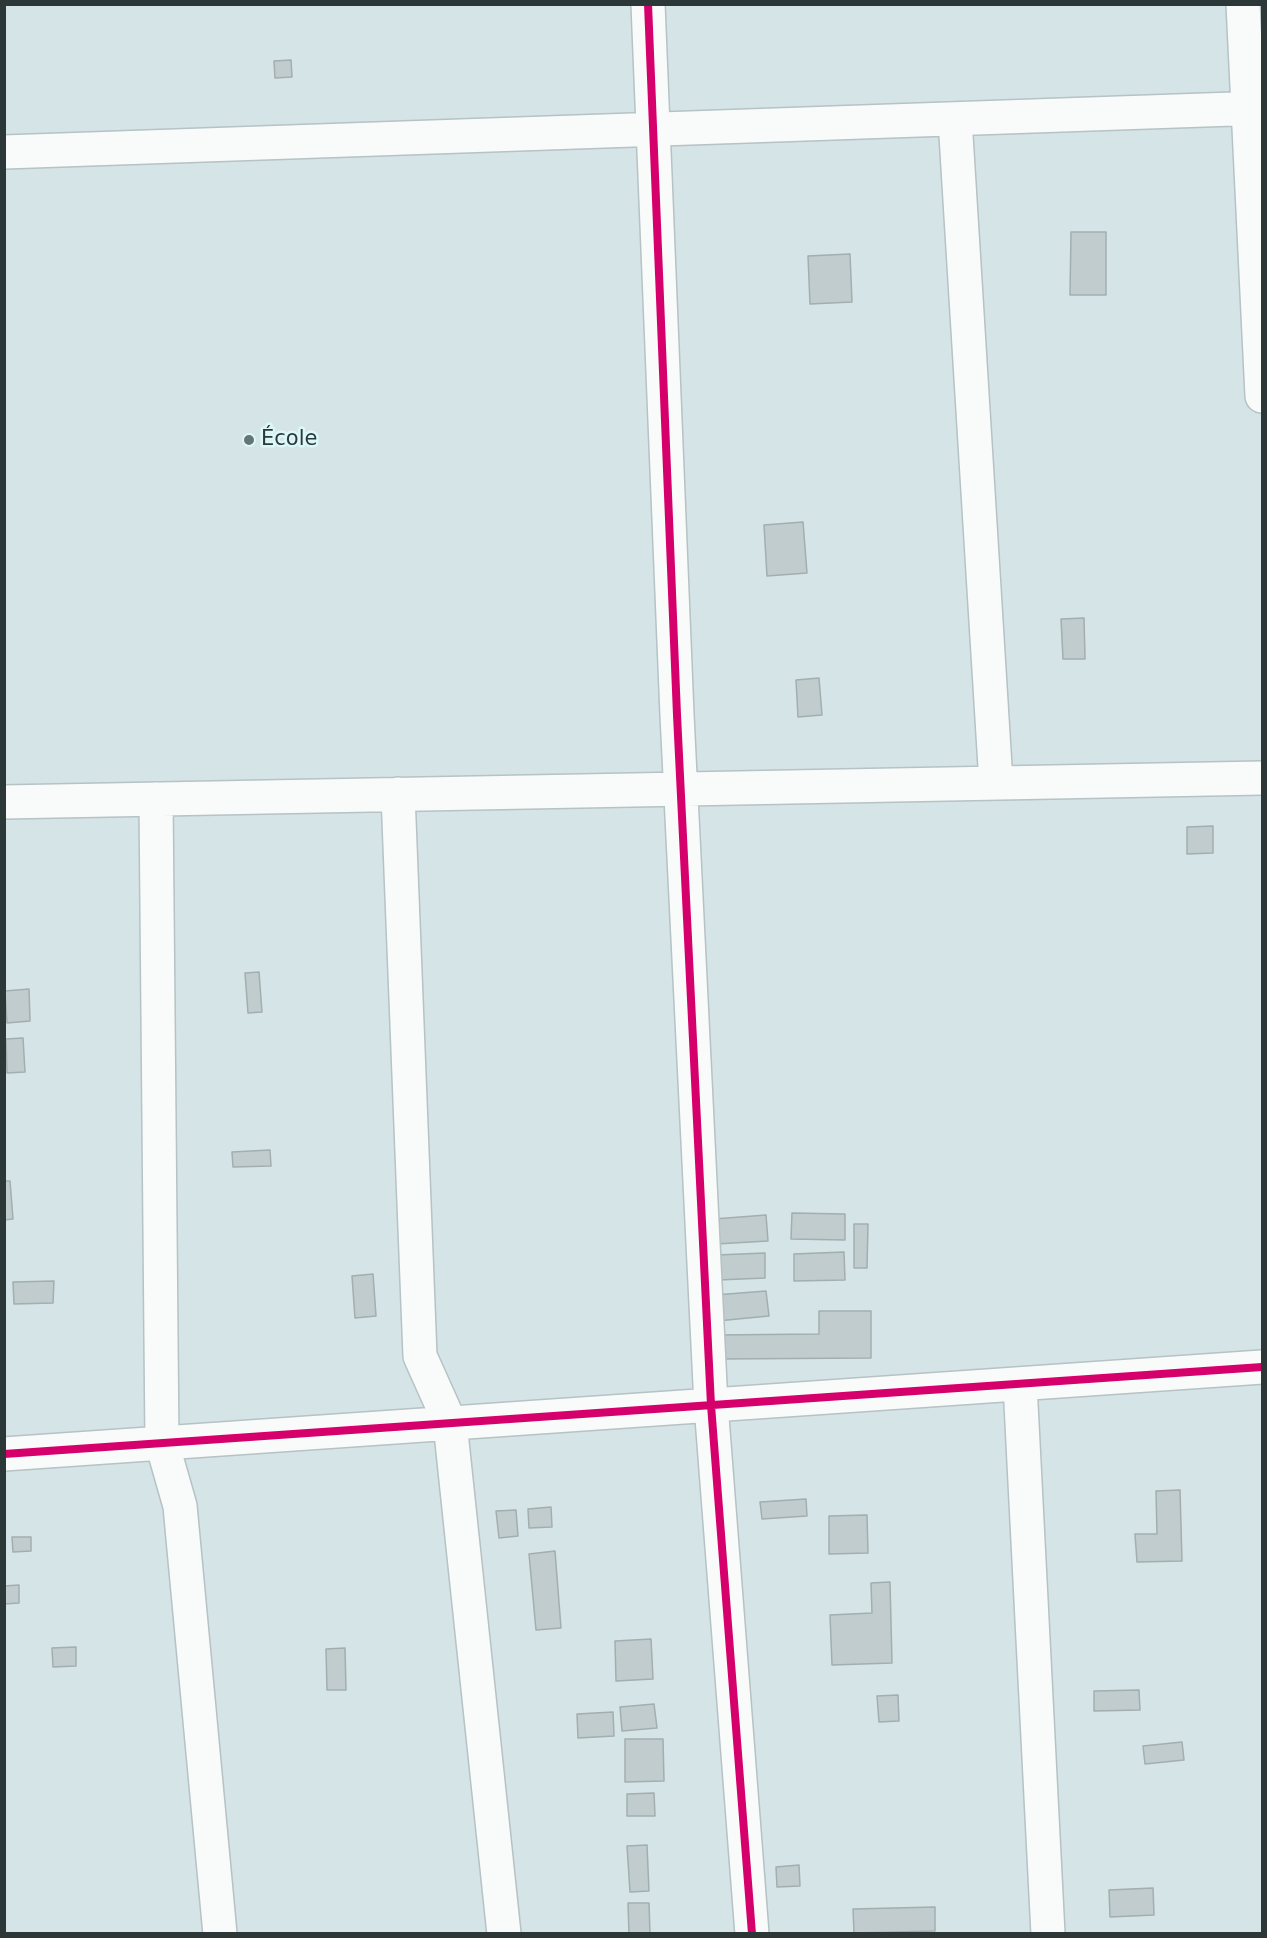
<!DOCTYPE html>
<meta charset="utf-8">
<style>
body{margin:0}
#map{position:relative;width:1267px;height:1938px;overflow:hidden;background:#d5e4e6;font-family:"DejaVu Sans",sans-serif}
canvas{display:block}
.frame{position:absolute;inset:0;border:6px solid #2c3738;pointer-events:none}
</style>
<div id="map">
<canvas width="1267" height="1938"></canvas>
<div class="frame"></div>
</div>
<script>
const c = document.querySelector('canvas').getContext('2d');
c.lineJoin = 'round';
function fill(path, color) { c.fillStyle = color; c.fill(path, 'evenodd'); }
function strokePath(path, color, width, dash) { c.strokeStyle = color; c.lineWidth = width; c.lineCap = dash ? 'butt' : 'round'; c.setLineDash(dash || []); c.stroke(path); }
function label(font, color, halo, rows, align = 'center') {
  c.font = font + ' "DejaVu Sans",sans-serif'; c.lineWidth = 5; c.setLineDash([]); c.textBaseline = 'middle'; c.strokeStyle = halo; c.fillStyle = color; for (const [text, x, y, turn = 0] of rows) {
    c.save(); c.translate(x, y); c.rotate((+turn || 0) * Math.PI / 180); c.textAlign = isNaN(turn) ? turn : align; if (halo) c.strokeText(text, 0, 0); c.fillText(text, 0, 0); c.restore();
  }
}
const building = new Path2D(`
 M291,60L292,77L275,78L274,61Z
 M1071,232H1106V295H1070Z
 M850,254L852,302L810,304L808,256Z
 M803,522L807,573L767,576L764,525Z
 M1084,618L1085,659H1063L1061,619Z
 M819,678L822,715L798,717L796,680Z
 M1213,826V853L1187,854V827Z
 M259,972L262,1012L248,1013L245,973Z
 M29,989L30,1021L7,1023L5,991Z
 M23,1038L25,1072L7,1073L6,1039Z
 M270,1150L271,1166L233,1167L232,1152Z
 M4,1181H10L13,1219L4,1220Z
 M792,1213L845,1214V1240L791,1239Z
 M766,1215L768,1241L716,1244L714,1219Z
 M854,1224H868L867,1268H854Z
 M844,1252L845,1280L794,1281V1254Z
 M765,1253V1278L718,1280L717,1255Z
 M373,1274L376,1316L355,1318L352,1276Z
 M54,1281L53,1303L14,1304L13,1282Z
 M766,1291L769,1316L717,1321L715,1295Z
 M819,1311H871V1358L716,1359L715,1335L819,1334Z
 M1180,1490L1182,1561L1137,1562L1135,1534H1157L1156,1491Z
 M806,1499L807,1516L762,1519L760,1502Z
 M551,1507L552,1527L529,1528L528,1509Z
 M516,1510L518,1536L499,1538L496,1511Z
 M867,1515L868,1553L829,1554V1516Z
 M12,1537H31V1551L13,1552Z
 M555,1551L561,1628L536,1630L529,1554Z
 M890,1582L892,1663L832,1665L830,1615L872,1613L871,1583Z
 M19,1585V1603L4,1604V1586Z
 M651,1639L653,1679L616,1681L615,1641Z
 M76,1647V1666L53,1667L52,1648Z
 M345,1648L346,1690H327L326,1649Z
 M1139,1690L1140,1710L1094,1711V1691Z
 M898,1695L899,1721L879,1722L877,1696Z
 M654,1704L657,1728L622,1731L620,1707Z
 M613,1712L614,1736L578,1738L577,1714Z
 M625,1739H663L664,1781L625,1782Z
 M1182,1742L1184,1760L1145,1764L1143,1746Z
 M654,1793L655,1816H627V1794Z
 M647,1845L649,1891L630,1892L627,1846Z
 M799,1865L800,1886L777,1887L776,1867Z
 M1153,1888L1154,1915L1110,1917L1109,1890Z
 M628,1903H649L650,1934H629Z
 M935,1907V1931L854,1933L853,1909Z`);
fill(building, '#c1ccce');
strokePath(building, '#a2aeb0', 1.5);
const minor = new Path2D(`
 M648,4L677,715L711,1405L752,1934
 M1243,4L1262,396
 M955,119L996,783
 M4,152L1262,108
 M398,794L420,1356L450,1423L504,1934
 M156,799L162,1443L180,1506L220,1934
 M4,802L1262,778
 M1020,1384L1048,1934
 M4,1454L1262,1367`);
strokePath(minor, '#b6c2c4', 36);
strokePath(minor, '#f9fbfb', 33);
strokePath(new Path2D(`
 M648,4L677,715L711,1405L752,1934
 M4,1454L1262,1367`), '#d6006c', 8);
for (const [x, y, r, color] of [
 [249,440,6,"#677475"]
]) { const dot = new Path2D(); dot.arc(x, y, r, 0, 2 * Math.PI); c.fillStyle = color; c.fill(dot); strokePath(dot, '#dcf7fa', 2); }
label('21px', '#2c3738', '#dcf7fa', [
 ["École",261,440]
], 'left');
</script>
